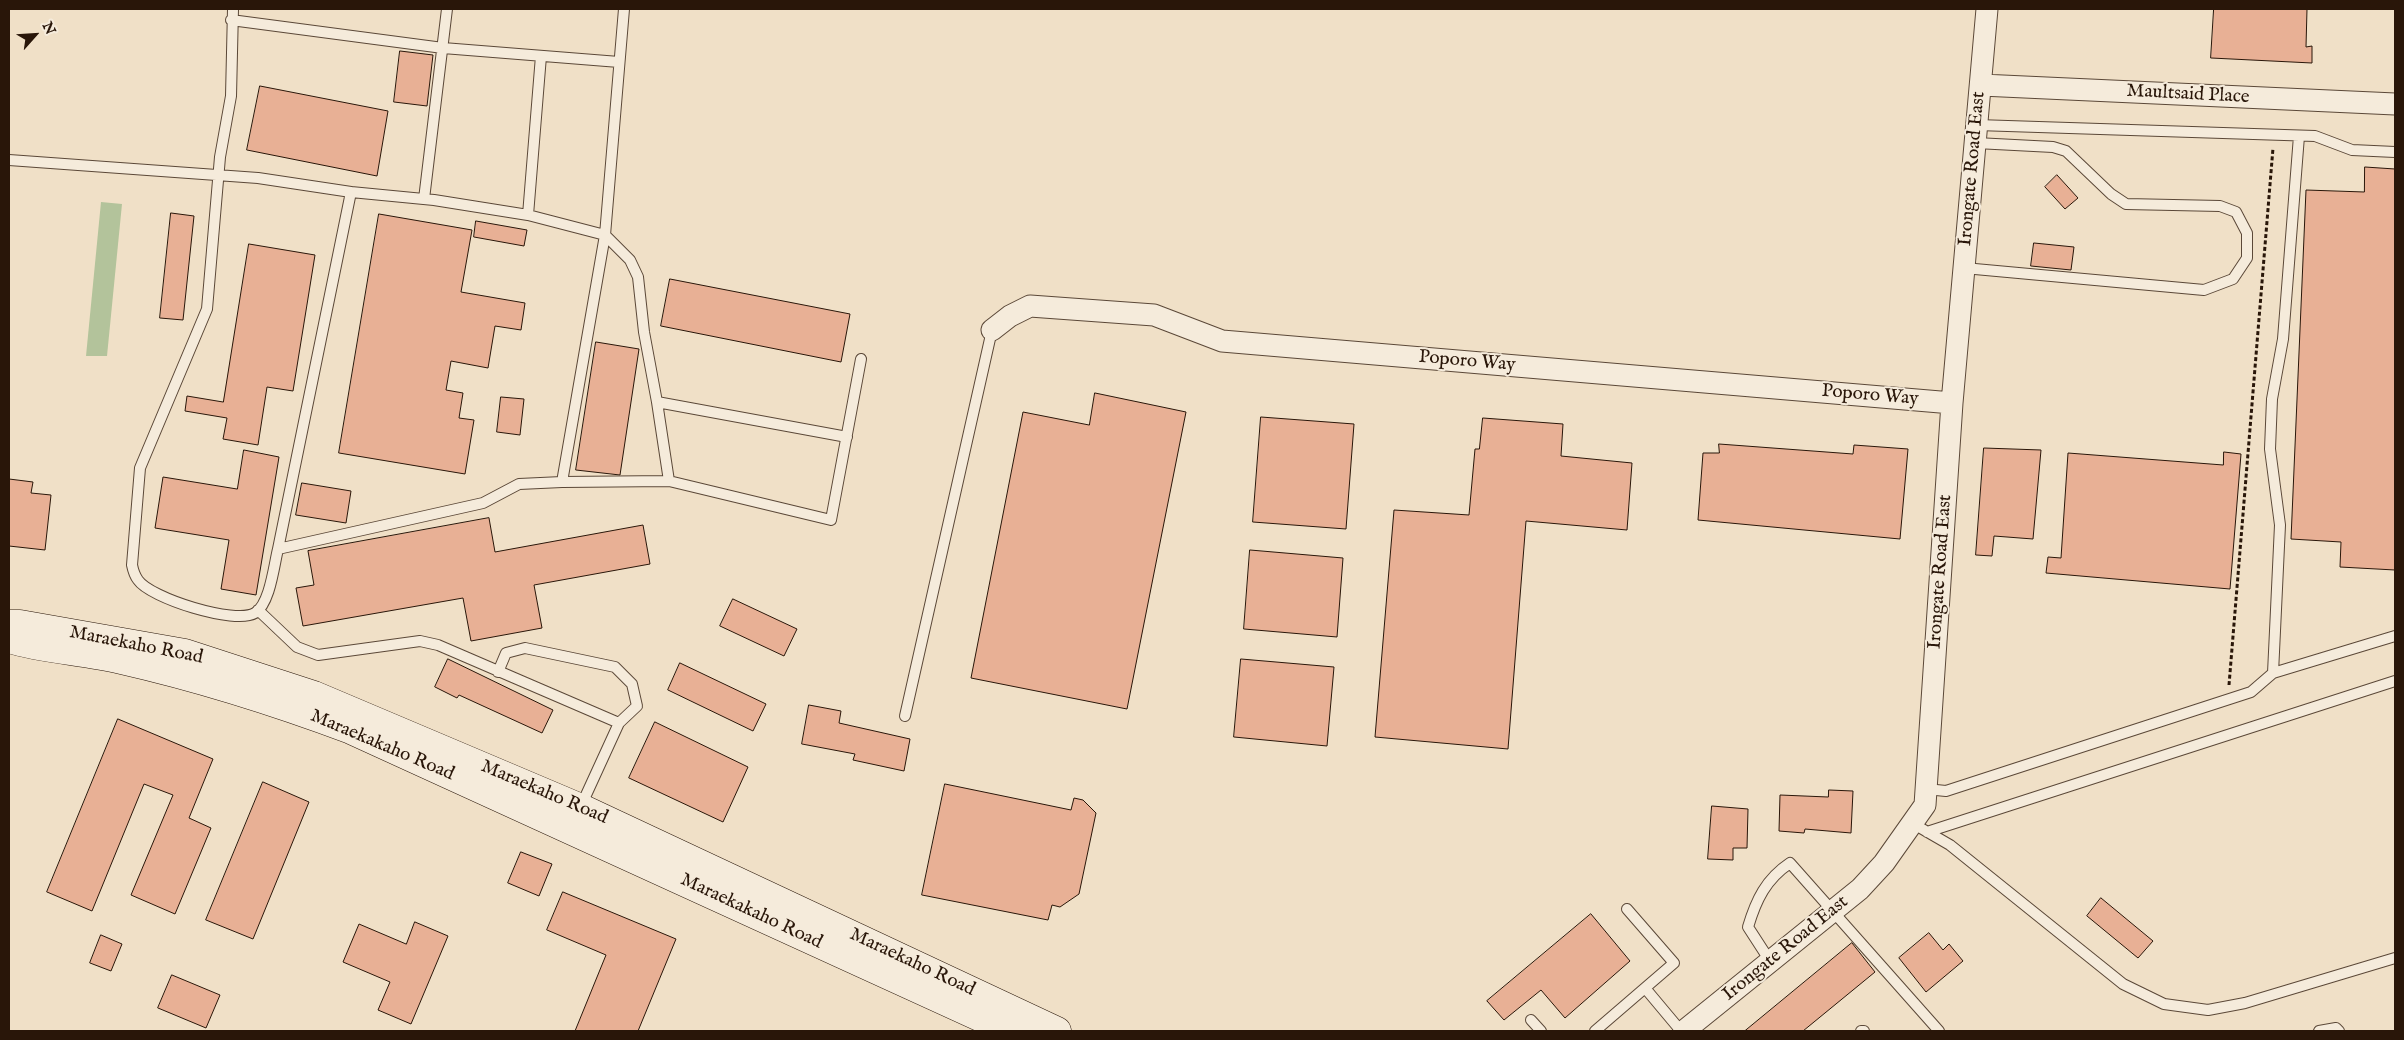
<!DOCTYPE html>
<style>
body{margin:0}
#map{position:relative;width:2404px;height:1040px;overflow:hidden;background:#f0e0c7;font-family:"IM FELL English",serif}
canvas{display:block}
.frame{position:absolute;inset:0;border:10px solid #291609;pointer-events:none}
.north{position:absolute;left:10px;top:10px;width:50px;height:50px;-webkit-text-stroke:4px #f5ebdb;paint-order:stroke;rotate:64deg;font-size:14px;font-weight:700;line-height:20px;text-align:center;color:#291609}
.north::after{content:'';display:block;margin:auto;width:18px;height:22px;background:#291609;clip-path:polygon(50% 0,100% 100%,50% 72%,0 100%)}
</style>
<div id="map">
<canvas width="2404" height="1040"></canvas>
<div class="frame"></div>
<div class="north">N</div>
</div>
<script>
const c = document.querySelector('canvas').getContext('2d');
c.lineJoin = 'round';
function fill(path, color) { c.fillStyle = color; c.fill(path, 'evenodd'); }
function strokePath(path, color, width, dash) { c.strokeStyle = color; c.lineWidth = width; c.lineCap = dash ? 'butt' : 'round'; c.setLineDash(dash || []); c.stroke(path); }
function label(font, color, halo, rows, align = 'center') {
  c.font = font + ' "IM FELL English",serif'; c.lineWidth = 4; c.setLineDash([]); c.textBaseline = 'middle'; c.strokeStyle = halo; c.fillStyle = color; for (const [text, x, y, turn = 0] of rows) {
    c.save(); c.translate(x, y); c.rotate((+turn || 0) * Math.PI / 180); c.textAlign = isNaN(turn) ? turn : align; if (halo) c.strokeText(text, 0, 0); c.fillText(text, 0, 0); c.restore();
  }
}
fill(new Path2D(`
 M101,202L122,204L107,356H86Z`), '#b3c39b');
const building = new Path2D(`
 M2214,9H2307L2306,47L2312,46V63L2211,58Z
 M400,51L433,55L427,106L394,102Z
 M260,86L388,111L377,176L247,150Z
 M2365,167L2395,169V570L2340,567L2341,542L2291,539L2306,190L2364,192Z
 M2057,175L2078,198L2065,209L2045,187Z
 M171,213L194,216L183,320L160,318Z
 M379,214L472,230L461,292L525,303L521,330L495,326L488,368L451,361L446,390L463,393L459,418L474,420L465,474L339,453Z
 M476,221L527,230L524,246L474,237Z
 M2034,243L2074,247L2071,270L2031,266Z
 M249,244L315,255L293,391L267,387L258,445L223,439L227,418L185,411L187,396L223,402Z
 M670,279L850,314L841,362L661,326Z
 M596,342L639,349L620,475L576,470Z
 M1095,393L1186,412L1127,709L971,678L1023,412L1089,425Z
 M501,397L524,399L520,435L497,432Z
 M1261,417L1354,424L1346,529L1253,522Z
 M1483,418L1563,424L1561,456L1632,463L1627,530L1526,521L1508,749L1375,737L1394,510L1469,515L1475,449H1479Z
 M1719,444L1853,454L1854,445L1908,449L1900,539L1698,520L1703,453H1719Z
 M1984,448L2041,450L2033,539L1994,536L1992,556L1976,555Z
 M244,450L279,457L256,595L221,589L229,540L155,528L163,477L237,489Z
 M2224,452L2241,454L2230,589L2046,573L2048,557L2061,558L2068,453L2223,465Z
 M9,479L33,482L31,493L51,495L45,550L9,546Z
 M302,483L351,491L346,523L296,515Z
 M489,518L495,552L643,525L650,564L534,585L542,628L471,641L463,598L303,626L296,588L314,585L308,551Z
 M1250,550L1343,558L1337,637L1244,629Z
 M733,599L797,629L784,656L720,626Z
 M448,659L553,710L542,733L459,695L457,698L435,687Z
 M1241,659L1334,667L1327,746L1234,737Z
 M680,663L766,704L753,731L668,690Z
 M809,705L841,711L839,723L910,739L904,771L853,760L855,754L802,744Z
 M118,719L213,759L189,818L211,828L175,914L131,895L173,795L144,784L92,911L47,892Z
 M655,722L748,767L723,822L629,778Z
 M263,782L309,802L253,939L206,920Z
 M945,784L1071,810L1074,798L1083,800L1096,813L1079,894L1060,907L1052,905L1048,920L922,895Z
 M1829,790L1853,791L1851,833L1805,829L1804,833L1779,831L1780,795L1828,797Z
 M1712,806L1748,809L1747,848H1733V860L1708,859Z
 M521,852L552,864L539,896L508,883Z
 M563,892L676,939L638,1031H575L606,955L547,930Z
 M2101,898L2153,941L2138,958L2087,916Z
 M1591,914L1630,961L1565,1018L1541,990L1504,1020L1487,1001Z
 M415,922L448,936L411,1024L378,1010L390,982L343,962L359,924L406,944Z
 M1929,933L1943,950L1949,944L1963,961L1926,992L1899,958Z
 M101,935L122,944L111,971L90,963Z
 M1852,943L1875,972L1803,1031H1745Z
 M172,975L220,995L206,1028L158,1008Z`);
fill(building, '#e8b095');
strokePath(building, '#291609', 1);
const service = new Path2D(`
 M233,9L231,96L220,157L207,309L140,468L132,565C133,570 135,576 138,580C150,598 235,625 255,613C270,604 274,565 278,549
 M231,20L443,48L619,62
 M1977,125L2315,136L2352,150L2395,152
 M9,160L258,178L351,192L434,200L528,215L605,235L630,260L638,277L644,332L657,402L847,437
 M351,192L278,549L483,503L519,484L562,482L605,235L624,9
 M424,199L447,9
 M528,215L541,56
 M1964,268L2204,290L2233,279L2247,258V233L2236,212L2220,206L2126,204L2111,194L2066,151L2053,147L1976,143
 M657,402L669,481
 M562,482L669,481L831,520L861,359
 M258,610L297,647L318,655L420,641L438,645L619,723L637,706L632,684L615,667L525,648L506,653L498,672
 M2273,673L2280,525L2270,449L2272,399L2283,339L2299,136
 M905,716L992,330
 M1926,789L1946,791L2251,692L2273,673L2395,636
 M581,806L619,723
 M1912,823L1950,845L2123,984L2164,1004L2208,1010L2245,1003L2395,958
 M1927,832L2395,681
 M1770,961L1748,927C1756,900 1766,879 1790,863L1939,1031
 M1645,988L1681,1031
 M1531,1020L1541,1031
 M1595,1031L1674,963L1627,909
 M1861,1031H1864
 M2319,1031L2336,1028L2339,1031`);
const minor = new Path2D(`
 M1981,85L2395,104
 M992,330L1010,316L1030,306L1154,315L1222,341L1952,403
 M1684,1031L1860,889L1884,863L1925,805L1952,403L1987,9`);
const secondary = new Path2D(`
 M9,624H20L185,653L314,695L581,808L1057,1031
 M9,639C45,650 84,651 121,660C200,678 276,702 351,730L1010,1031`);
strokePath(service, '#5b4838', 12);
strokePath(minor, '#5b4838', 23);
strokePath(secondary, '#291609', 29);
strokePath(new Path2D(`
 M2229,685L2273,148`), '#291609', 3, [4, 2.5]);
strokePath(service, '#f5ebdb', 10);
strokePath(minor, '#f5ebdb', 21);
strokePath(secondary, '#f5ebdb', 28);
label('19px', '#291609', '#f5ebdb', [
 ["Maultsaid Place",2188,95,3],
 ["Irongate Road East",1973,169,-85],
 ["Poporo Way",1467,362,5],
 ["Poporo Way",1870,396,5],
 ["Irongate Road East",1941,572,-86],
 ["Maraekaho Road",136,646,11],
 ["Maraekakaho Road",382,746,23],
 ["Maraekaho Road",544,793,23],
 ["Maraekakaho Road",751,912,25],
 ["Irongate Road East",1786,949,-39],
 ["Maraekaho Road",912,963,25]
]);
</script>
